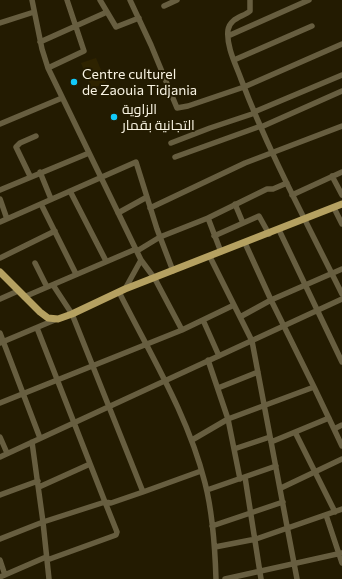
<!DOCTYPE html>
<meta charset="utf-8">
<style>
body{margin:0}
canvas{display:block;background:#231b01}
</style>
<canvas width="342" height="579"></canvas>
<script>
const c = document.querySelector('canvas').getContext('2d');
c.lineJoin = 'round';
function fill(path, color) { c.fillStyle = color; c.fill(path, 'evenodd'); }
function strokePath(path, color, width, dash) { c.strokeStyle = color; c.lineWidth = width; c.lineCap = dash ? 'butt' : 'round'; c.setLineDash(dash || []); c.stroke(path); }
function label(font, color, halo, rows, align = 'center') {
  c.font = font + ' Commissioner,Cairo,sans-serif'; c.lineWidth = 4; c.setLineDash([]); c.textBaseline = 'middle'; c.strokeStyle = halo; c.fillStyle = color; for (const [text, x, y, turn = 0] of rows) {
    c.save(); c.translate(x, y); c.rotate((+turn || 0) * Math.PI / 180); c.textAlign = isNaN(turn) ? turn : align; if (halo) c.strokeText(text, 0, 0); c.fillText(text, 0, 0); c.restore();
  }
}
fill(new Path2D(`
 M96,58L106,82L92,89L81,63Z`), '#2e2300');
strokePath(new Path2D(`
 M32,0L42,49L48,68L141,260L155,279L182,330
 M100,0L116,27L139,18
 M130,0L151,45L177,108L188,106L244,87L342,44
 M250,0V11C243,17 230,18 228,30C226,46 236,65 241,79C269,153 307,223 342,294
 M164,6L177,0
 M0,23L34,12
 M228,36L309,0
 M40,42L107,12
 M234,60L312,26
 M48,68L84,51L67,0
 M254,112L342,75
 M0,124L62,98
 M261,127L342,91
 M171,143L210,128L255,113
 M175,157L261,126
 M40,172L51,199
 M30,176L16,147L20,143L36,136
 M332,176L342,195
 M0,190L89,153
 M70,191L106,261
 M292,195L342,172
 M0,199L7,219
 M41,204L76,274
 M235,204L243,223
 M150,208L245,163L342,126
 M334,208L342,224
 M118,213L147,197
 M208,218L267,189H273L287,183
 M0,222L136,162L157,229L173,271
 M279,230L342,362
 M214,236L259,216L269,234
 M137,251L160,237L208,218L221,252
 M210,257L240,317
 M0,258L55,231
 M35,263L47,287
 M53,285L72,314L143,492L201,471
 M125,289L141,260
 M119,292C150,354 188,415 205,483C213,514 215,547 216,579
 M24,297L136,249
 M0,299L18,291
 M203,320L219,356
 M37,328L105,502L111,503L143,492
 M0,333L40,438
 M0,343L57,319
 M208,360L228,419L240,479
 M314,387L334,429L342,425
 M218,388L258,372
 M0,403L182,330L234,305
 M334,429L342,446
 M295,432L335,512
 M0,437L7,453
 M192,440L228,419L314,387L271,300L245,243
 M32,442L43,522L105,502L117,532L116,535L47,560
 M271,442L329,418
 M234,449L270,437
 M0,457L342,299
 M245,477L261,579
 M39,487L90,464
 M281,488L342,459
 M207,490L276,466
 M0,495L38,481
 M326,515L342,563
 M212,526L283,502
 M0,539L43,522L49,579
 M215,547L256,539L342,509
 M0,560L5,575
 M0,577L46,557
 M225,579L342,553
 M297,579L252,341L240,317L271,300L342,269`), '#675e40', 5.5);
strokePath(new Path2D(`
 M0,272L40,312L48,318L58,319L72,314L125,289L342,204`), '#b5a161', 7);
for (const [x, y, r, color] of [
 [74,82,4,"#12cafb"],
 [114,117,4,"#12cafb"]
]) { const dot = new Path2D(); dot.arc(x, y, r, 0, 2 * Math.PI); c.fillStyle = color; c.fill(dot); strokePath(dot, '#231b01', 1.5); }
label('14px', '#f9f4e3', '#231b01', [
 ["Centre culturel",82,74],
 ["de Zaouia Tidjania",82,90],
 ["الزاوية",122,109],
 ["التجانية بقمار",122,125]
], 'left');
</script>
